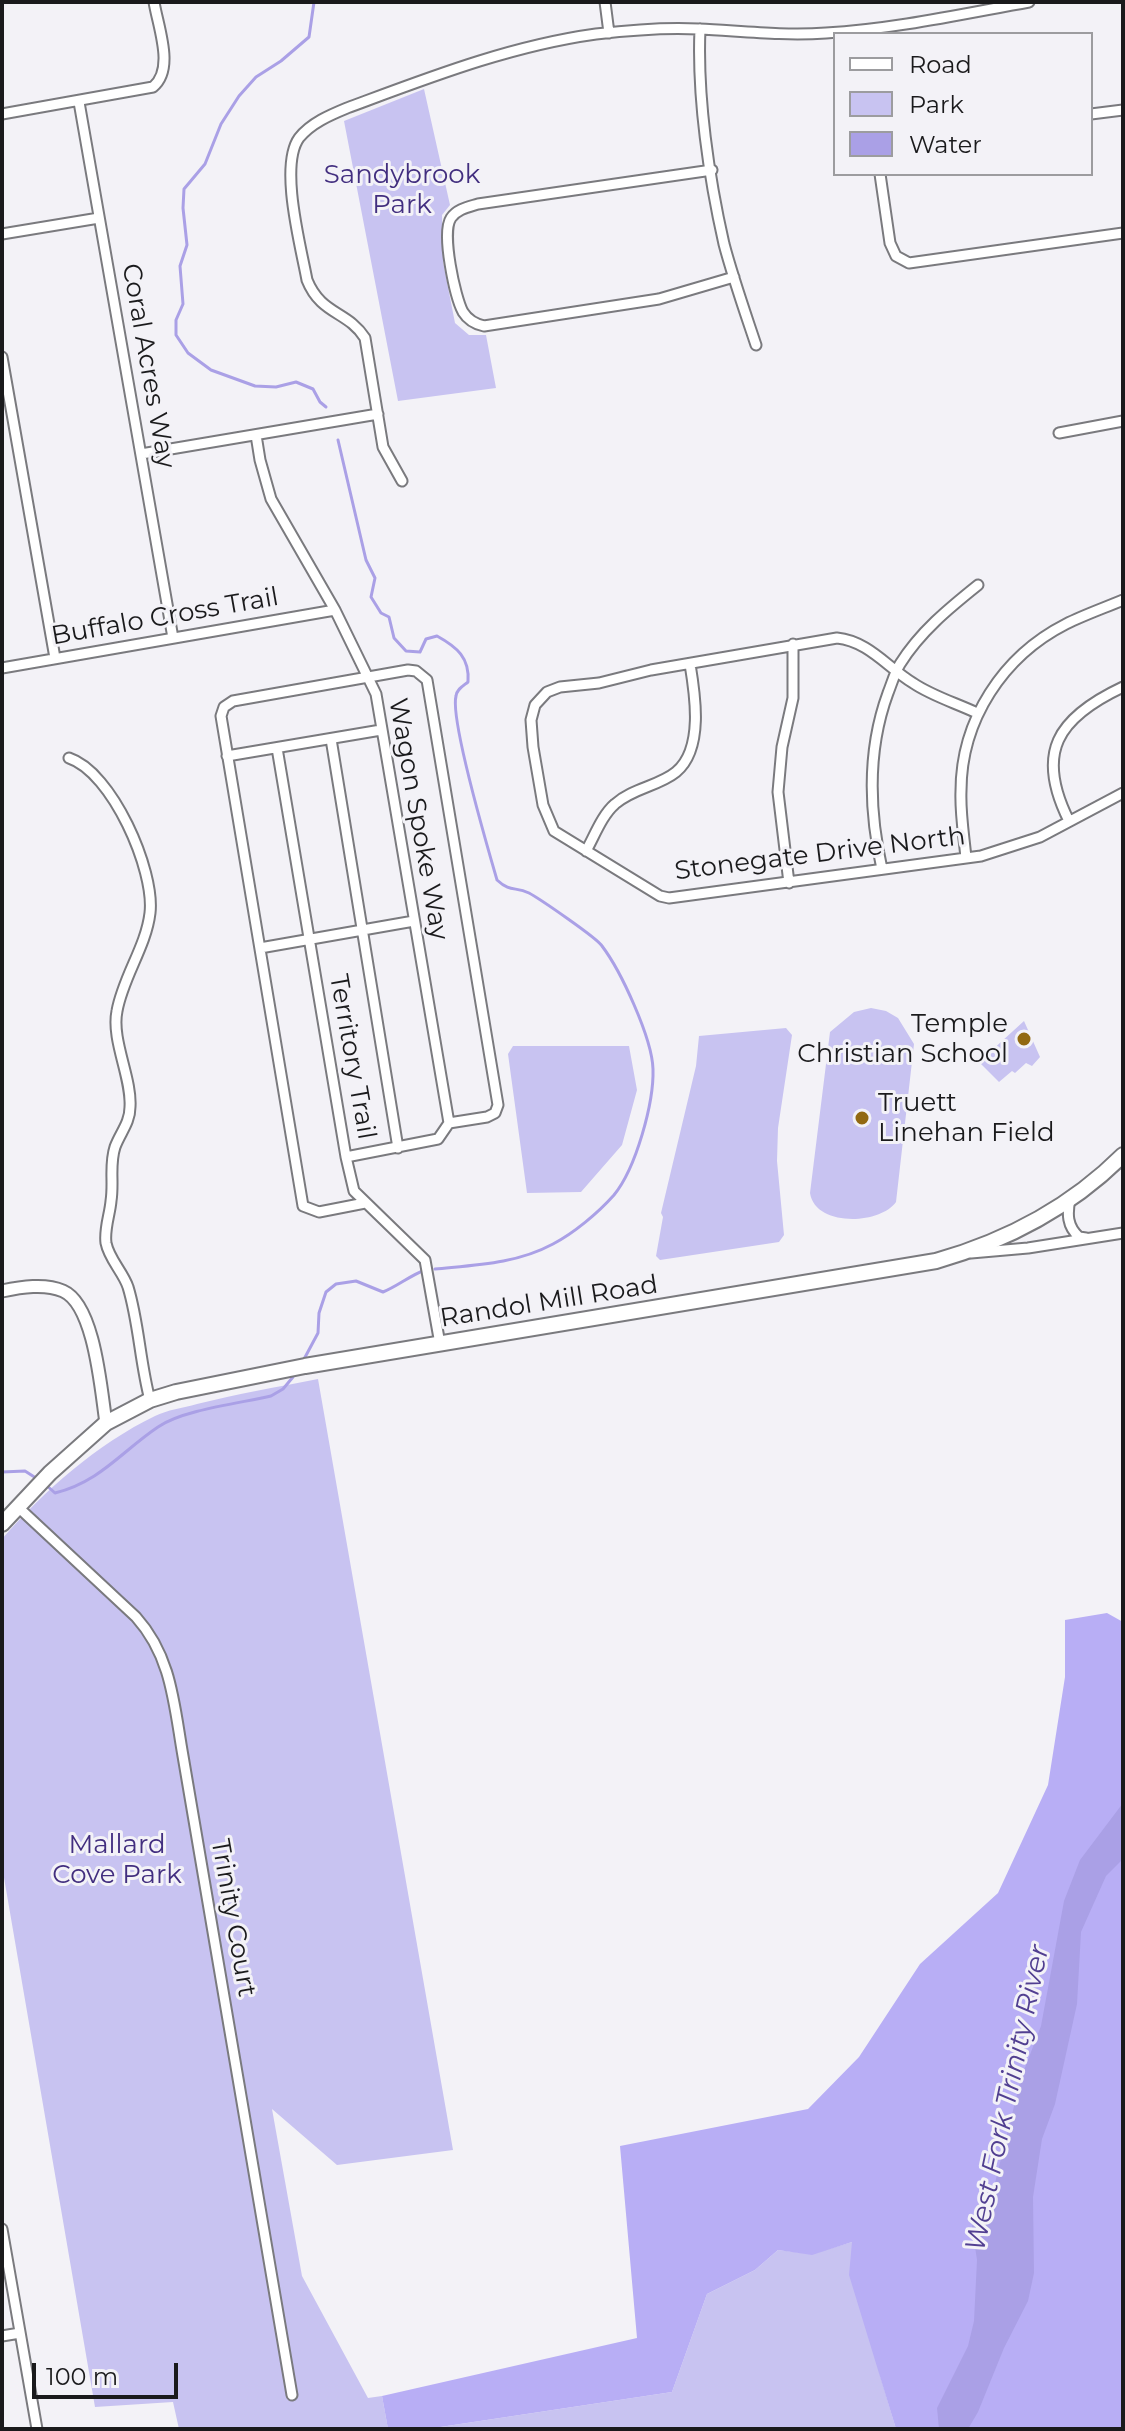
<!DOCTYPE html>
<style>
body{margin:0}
#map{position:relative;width:1125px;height:2431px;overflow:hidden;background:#f3f2f7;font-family:Montserrat,sans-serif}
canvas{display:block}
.frame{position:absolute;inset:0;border:4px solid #1a1a1c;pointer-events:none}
.legend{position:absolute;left:833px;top:32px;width:260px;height:144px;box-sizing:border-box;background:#f3f2f7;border:2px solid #9c9c9f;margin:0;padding:10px 14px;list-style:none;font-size:24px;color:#1a1a1c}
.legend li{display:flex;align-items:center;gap:16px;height:40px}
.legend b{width:40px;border:2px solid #9c9c9f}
.scale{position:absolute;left:32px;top:2363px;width:146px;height:36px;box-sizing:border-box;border:4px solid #1a1a1c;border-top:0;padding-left:10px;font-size:24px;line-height:28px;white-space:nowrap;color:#1a1a1c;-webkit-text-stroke:6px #f3f2f7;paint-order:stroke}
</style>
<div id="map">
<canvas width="1125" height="2431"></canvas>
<div class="frame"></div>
<ul class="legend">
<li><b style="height:10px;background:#fff"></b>Road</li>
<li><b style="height:22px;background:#c8c3f1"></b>Park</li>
<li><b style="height:22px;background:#aaa0e6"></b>Water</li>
</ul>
<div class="scale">100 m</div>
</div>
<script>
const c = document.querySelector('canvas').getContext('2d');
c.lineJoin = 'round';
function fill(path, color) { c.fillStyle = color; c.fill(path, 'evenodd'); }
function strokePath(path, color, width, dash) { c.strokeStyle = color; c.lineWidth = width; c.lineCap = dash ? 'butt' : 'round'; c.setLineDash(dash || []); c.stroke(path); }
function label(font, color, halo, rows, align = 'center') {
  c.font = font + ' Montserrat,sans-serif'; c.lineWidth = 6; c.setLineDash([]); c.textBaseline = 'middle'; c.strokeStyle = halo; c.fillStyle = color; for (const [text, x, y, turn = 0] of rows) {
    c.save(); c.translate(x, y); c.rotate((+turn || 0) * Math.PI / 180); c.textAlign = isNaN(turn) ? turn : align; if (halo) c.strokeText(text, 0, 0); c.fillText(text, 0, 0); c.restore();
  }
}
fill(new Path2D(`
 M424,89L450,205L442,215L443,262L455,323L469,335H486L496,388L398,401L344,121Z
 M871,1008L886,1011L898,1018L914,1044L896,1202C880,1225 815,1227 810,1193L830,1032L854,1012Z
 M1024,1021L1040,1057L1032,1066L1026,1063L1015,1073L1012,1071L999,1082L979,1062Z
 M786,1028L792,1035L778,1128L777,1161L784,1235L779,1242L660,1260L656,1256L663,1217L661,1213L696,1066L699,1036Z
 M513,1046H629L637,1090L622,1145L581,1192L527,1193L508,1054Z
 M318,1379L453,2150L337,2165L272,2109L302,2276L368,2398L382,2396L388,2429H179L173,2402L95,2407L2,1866V1539C44,1491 97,1444 155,1416C167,1410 183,1408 197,1404C237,1394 277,1387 318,1379Z
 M852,2242L880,2375L896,2429H427L672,2392L707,2294L755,2270L778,2250L812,2254Z`), '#c8c3f1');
fill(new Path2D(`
 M1107,1613L1123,1622V2429H896L849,2275L852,2242L812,2255L778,2250L755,2270L707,2294L672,2392L427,2429H388L382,2396L637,2338L620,2146L808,2109L859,2057L920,1964L998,1893L1048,1785L1065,1677V1620Z`), '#b8aef5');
fill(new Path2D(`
 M1123,1803V1859L1106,1876L1081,1932L1077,2004L1055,2104L1042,2139L1033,2197L1034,2273L1028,2301L1004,2348L978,2412L968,2429H939L937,2408L968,2346L974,2321L977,2260L972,2227L979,2201L995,2183L1021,2078L1041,2026L1064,1901L1080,1860Z`), '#aaa0e6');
strokePath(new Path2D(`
 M314,2L309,37L281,61L256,77L239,96L221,124L205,164L184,189L183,208L187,245L180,266L183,304L176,320V335L188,353L211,370L255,386L276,387L296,382L313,389L320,402L326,407
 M338,440L366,560L375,578L371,597L381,613L389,617L394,638L406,651L420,652L426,639L437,636C457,647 470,658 468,682C463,686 457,689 456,696C450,719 488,849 497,880C511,893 515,886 529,893C540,899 597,938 602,946C621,971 652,1038 653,1069C654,1103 636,1168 614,1195C598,1213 574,1233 553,1244C516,1264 475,1265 435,1269
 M303,1361L318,1333L319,1313L326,1292L336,1284L356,1281L383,1292C398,1286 409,1276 425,1270
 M2,1472L25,1471L39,1480
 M45,1484L55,1493C100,1482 122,1451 158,1427C182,1410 241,1403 271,1396L283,1389L293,1377`), '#aaa0e6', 3);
const minor = new Path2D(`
 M605,2L609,33
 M700,29C697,97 709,178 724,244C733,278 745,312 756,345
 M79,102L173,638
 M2,114L153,87C175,69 158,27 154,2
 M1091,114L1123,110
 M712,170L478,204C468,207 457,209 451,218C441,233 455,297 463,312C468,320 475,324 484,326L659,299L734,277
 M880,174L890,243L896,256L909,263L1123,233
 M2,234L99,218
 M2,357L55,658
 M1059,433L1123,421
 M256,435L260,460L271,499L335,610L376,694L449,1123L438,1139L346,1157
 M141,454L378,414
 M402,481L383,447L365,338C348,311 321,315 307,280C301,247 279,166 299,138C311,123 330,115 347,108C428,78 509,46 596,34C630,30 664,27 699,29C741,31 783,36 826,33C894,29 962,14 1029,2
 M2,668L335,610
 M977,713C956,703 932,696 913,683C887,667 868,641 837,638L651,670L599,683L560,687L547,692L535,705L531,720L533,747L543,805L554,831L660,896L669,898L981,856L1040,837L1123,793
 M331,739L398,1148
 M277,748L346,1157L354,1191L425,1260L440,1344
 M227,756L381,730
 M69,758C112,772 155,870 150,913C146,947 123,977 117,1011C111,1040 132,1078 130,1107C130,1123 120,1133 115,1147C109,1165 114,1182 111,1201C110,1214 104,1229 106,1243C109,1259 123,1272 128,1287C139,1323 140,1363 150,1400
 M1069,821C1035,753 1057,718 1123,687
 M586,851C594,837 602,815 615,804C633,788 659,786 676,772C704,749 695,694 690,664
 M966,858C964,836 960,813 961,791C961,720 1003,656 1066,624C1084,615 1104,608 1123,600
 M882,869C869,811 867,750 888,693C892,683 895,672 900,664C920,632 948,609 978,585
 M789,883L778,792L782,747L793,698V644
 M260,948L414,921
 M1070,1199C1067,1214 1067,1226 1079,1237L1086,1238
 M365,1203L319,1212L303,1206L221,716L224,707L233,701L408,670L416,671L427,680L498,1105L495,1113L487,1117L449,1123
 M971,1253L1028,1248L1123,1233
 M18,1507L136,1617C172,1657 174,1705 183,1756L292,2395
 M2,2229L37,2429
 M2,2336L20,2333`);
const tertiary = new Path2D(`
 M2,1291C21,1287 45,1283 63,1291C95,1305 101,1391 106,1423`);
const secondary = new Path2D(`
 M2,1524L50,1473L106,1423L150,1400L176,1392L305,1366L936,1261C1006,1241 1071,1207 1123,1155`);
strokePath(minor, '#7a7a7e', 13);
strokePath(tertiary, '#7a7a7e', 15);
strokePath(secondary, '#7a7a7e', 18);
strokePath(minor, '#fff', 9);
strokePath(tertiary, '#fff', 11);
strokePath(secondary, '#fff', 14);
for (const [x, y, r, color] of [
 [1024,1039,8,"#926912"],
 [862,1118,8,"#926912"]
]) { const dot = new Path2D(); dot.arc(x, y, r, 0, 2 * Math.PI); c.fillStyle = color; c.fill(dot); strokePath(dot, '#f3f2f7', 3); }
label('26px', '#422e7f', '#f3f2f7', [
 ["Sandybrook",402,175],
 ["Park",402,205],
 ["Mallard",117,1845],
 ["Cove Park",117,1875]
]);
label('26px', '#1a1a1c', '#f3f2f7', [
 ["Coral Acres Way",148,366,80],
 ["Buffalo Cross Trail",165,617,-10],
 ["Wagon Spoke Way",418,819,80],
 ["Stonegate Drive North",820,854,-7],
 ["Territory Trail",352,1057,80],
 ["Randol Mill Road",549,1302,-9],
 ["Trinity Court",233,1918,80]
]);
label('26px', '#1a1a1c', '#f3f2f7', [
 ["Temple",1008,1024],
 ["Christian School",1008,1054],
 ["Truett",878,1103,"left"],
 ["Linehan Field",878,1133,"left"]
], 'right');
label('italic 28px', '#513f91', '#f3f2f7', [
 ["West Fork Trinity River",1008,2098,-78]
]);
</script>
